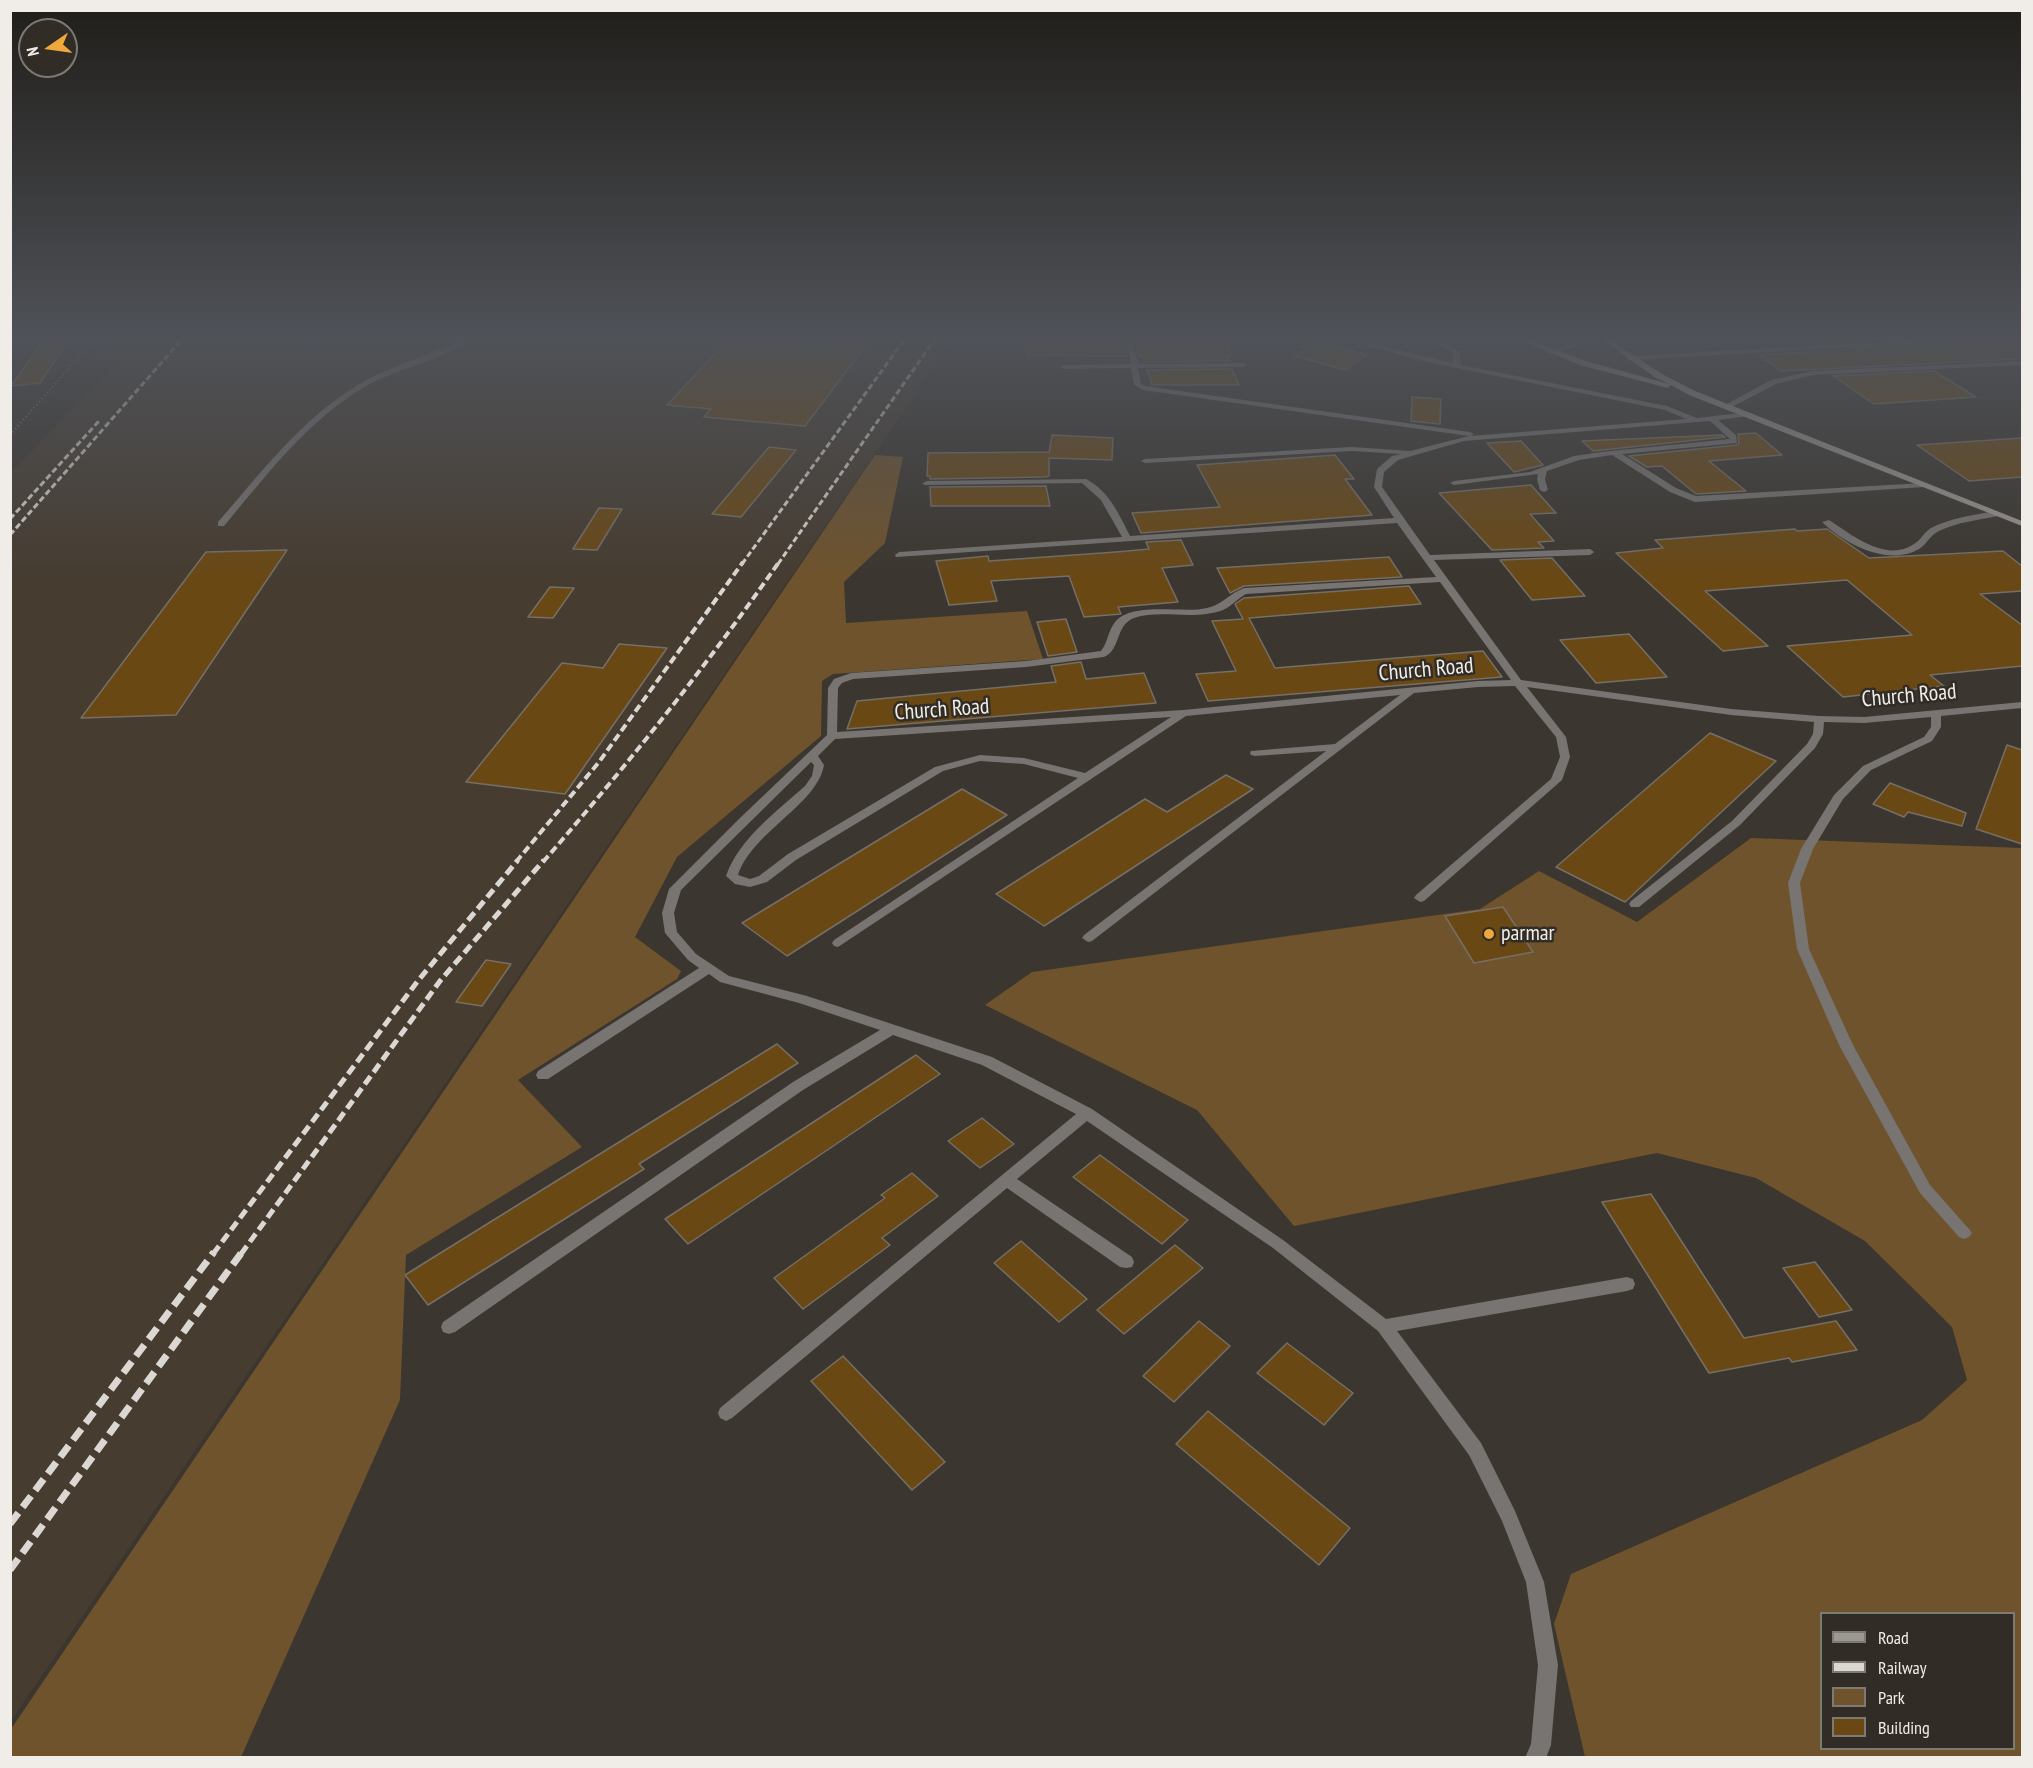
<!DOCTYPE html>
<style>
body{margin:0}
#map{position:relative;width:2033px;height:1768px;overflow:hidden;background:#3b362f;font-family:"PT Sans Narrow",sans-serif}
canvas{display:block}
.frame{position:absolute;inset:0;border:12px solid #f0ede8;pointer-events:none}
.legend{position:absolute;left:1820px;top:1612px;width:195px;height:138px;box-sizing:border-box;background:#312c25;border:2px solid #7d7973;margin:0;padding:8px 10px;list-style:none;font-size:18px;color:#f0ede8}
.legend li{display:flex;align-items:center;gap:12px;height:30px}
.legend b{width:30px;border:2px solid #7d7973}
.north{position:absolute;left:18px;top:18px;width:60px;height:60px;box-sizing:border-box;background:#312c25;border:2px solid #7d7973;border-radius:50%;rotate:257deg;font-size:16px;font-weight:700;line-height:24px;text-align:center;color:#f0ede8}
.north::after{content:'';display:block;margin:auto;width:21px;height:27px;background:#eea83c;clip-path:polygon(50% 0,100% 100%,50% 72%,0 100%)}
</style>
<div id="map">
<canvas width="2033" height="1768"></canvas>
<div class="frame"></div>
<ul class="legend">
<li><b style="height:8px;background:#9b9791"></b>Road</li>
<li><b style="height:8px;background:#dbd8d3"></b>Railway</li>
<li><b style="height:16px;background:#6f532c"></b>Park</li>
<li><b style="height:16px;background:#6a4814"></b>Building</li>
</ul>
<div class="north">N</div>
</div>
<script>
const c = document.querySelector('canvas').getContext('2d');
c.lineJoin = 'round';
function fill(path, color) { c.fillStyle = color; c.fill(path, 'evenodd'); }
function strokePath(path, color, width, dash) { c.strokeStyle = color; c.lineWidth = width; c.lineCap = dash ? 'butt' : 'round'; c.setLineDash(dash || []); c.stroke(path); }
function label(font, color, halo, rows, align = 'center') {
  c.font = font + ' "PT Sans Narrow",sans-serif'; c.lineWidth = 5; c.setLineDash([]); c.textBaseline = 'middle'; c.strokeStyle = halo; c.fillStyle = color; for (const [text, x, y, turn = 0] of rows) {
    c.save(); c.translate(x, y); c.rotate((+turn || 0) * Math.PI / 180); c.textAlign = isNaN(turn) ? turn : align; if (halo) c.strokeText(text, 0, 0); c.fillText(text, 0, 0); c.restore();
  }
}
fill(new Path2D(`
 M113,336H284L280,344L476,340L479,336H955L11,1721V473L118,360L87,361Z`), '#463c30');
fill(new Path2D(`
 M875,455L903,457L885,543L844,582L846,623L1027,611L1043,659L833,674L822,681L821,736L677,857L635,937L681,971L677,979L518,1080L582,1147L406,1255L400,1400L241,1757L11,1758V1729Z
 M1751,838L2022,848V1757H1585L1554,1624L1571,1574L1922,1420L1967,1380L1952,1327L1865,1241L1756,1178L1657,1153L1294,1226L1197,1110L985,1005L1032,972L1480,909L1539,871L1637,922ZM1822,1614H2014V1748H1822Z`), '#6f532c');
const building = new Path2D(`
 M839,336H873L805,426L704,417L711,409L667,405L730,338L831,346Z
 M1024,336H1124L1127,356L1027,355Z
 M1134,336H1223L1232,356H1227L1229,361L1145,362L1143,356H1139Z
 M1811,336H1942L1821,343Z
 M2022,339V359L1781,371L1759,355Z
 M69,340L40,383L11,386L42,342Z
 M1318,342L1367,355L1345,370L1295,356Z
 M1232,369L1239,385H1152L1147,370Z
 M1934,371L1976,397L1874,404L1833,376Z
 M1412,397L1441,399L1440,424L1411,421Z
 M1756,433L1782,455L1709,461L1746,491L1696,494L1662,466L1647,467L1629,456L1737,445L1739,443L1738,434Z
 M1052,435L1113,438L1112,460L1049,458V476L1045,477L930,479V476H927L928,453L1049,452V453Z
 M1722,435L1725,437L1593,451L1582,441Z
 M2022,438V477L1969,481L1917,445Z
 M1521,441L1543,465L1514,472L1487,443Z
 M769,447L796,450L741,517L712,514Z
 M1335,455L1354,479H1345L1372,515L1141,533L1132,513L1220,507L1197,465Z
 M1531,485L1556,513L1530,514L1554,541L1538,542L1544,548L1492,550L1439,493Z
 M1046,486L1050,506H931L930,487Z
 M599,508L622,509L597,550L573,549Z
 M1795,529L1797,531L1827,529L1869,558L2003,551L2022,566V591L1980,594L2022,625V666L1930,675L1944,686L1843,697L1787,646L1912,635L1847,580L1705,591L1768,646L1723,651L1616,553L1663,548L1655,540Z
 M1181,540L1193,565L1162,568L1178,602L1118,607L1121,614L1084,617L1069,576L991,581L997,601L949,605L936,561L988,556L989,561L1116,552L1149,549L1146,542Z
 M287,550L176,715L81,718L206,552Z
 M1389,557L1402,577L1244,586L1230,593L1217,568Z
 M1552,558L1585,596L1532,600L1500,560Z
 M1409,586L1421,604L1249,618L1275,668L1483,651L1502,677L1208,701L1196,674L1236,671L1212,621L1243,619L1235,604L1244,598Z
 M550,587L574,588L553,618L528,617Z
 M1066,619L1077,652L1048,656L1037,622Z
 M1629,634L1667,677L1596,683L1560,640Z
 M619,644L667,648L565,794L466,782L562,663L603,668Z
 M1081,662L1086,679L1144,673L1156,703L847,729L857,701L1056,682L1051,666Z
 M1710,733L1776,761L1625,902L1556,867Z
 M2007,745L2022,750V844L1976,829Z
 M1226,775L1253,789L1044,926L996,894L1145,799L1167,812Z
 M1890,783L1966,813L1962,826L1908,812L1904,817L1873,804Z
 M962,789L1007,815L787,956L742,923Z
 M1503,907L1533,952L1474,963L1445,916Z
 M486,960L511,964L482,1006L456,1002Z
 M777,1044L798,1063L639,1164L644,1169L428,1305L405,1275Z
 M916,1055L940,1074L688,1244L665,1219Z
 M982,1118L1014,1144L980,1168L948,1141Z
 M1100,1155L1188,1220L1162,1244L1073,1177Z
 M912,1173L938,1196L882,1238L890,1245L803,1309L774,1278L885,1198L881,1195Z
 M1651,1194L1744,1338L1836,1321L1857,1350L1792,1362L1789,1358L1709,1373L1602,1202Z
 M1021,1241L1087,1299L1059,1322L994,1263Z
 M1175,1245L1203,1268L1124,1334L1097,1310Z
 M1815,1262L1852,1310L1819,1317L1783,1268Z
 M1199,1321L1230,1346L1174,1402L1143,1376Z
 M1287,1343L1353,1393L1324,1425L1257,1373Z
 M843,1356L945,1462L912,1490L811,1381Z
 M1208,1411L1350,1528L1319,1565L1176,1444Z`);
fill(building, '#6a4814');
strokePath(building, '#756f67', 1.5);
strokePath(new Path2D(`
 M10,435L86,349L104,336`), '#8c8882', 2, [1, 3]);
fill(new Path2D(`
 M1126,336H1132L1138,364L1243,363L1247,365L1243,367L1138,368L1141,384L1145,386L1470,432L1474,434L1471,436L1686,419L1665,410L1432,363L1330,336H1341L1453,363V354L1452,352L1419,336C1432,336 1452,344 1460,354L1461,365L1667,406L1697,418L1749,412V416L1718,420L1736,435L1737,443L1622,454L1676,488L1696,496L1924,483L1928,485L1924,487L1695,502L1670,492L1612,455L1579,460L1547,471L1545,479L1548,490L1544,492L1540,490L1537,479L1538,474L1454,485L1450,483L1454,481L1530,472L1574,456L1601,452L1730,439L1710,421L1464,441L1398,460L1384,472L1382,487L1430,555L1590,549L1594,552L1590,555L1434,560L1521,680L1731,709L1819,716L1864,717L2022,702V708L1941,716V727L1932,741L1871,770L1843,799L1813,849L1800,883L1809,949L1853,1045L1930,1185L1969,1229L1972,1233L1969,1237L1964,1239L1959,1237L1920,1193L1839,1045L1797,949L1788,883L1801,849L1834,795L1863,766L1924,737L1931,727V717L1864,723L1824,722L1823,734L1815,748L1740,825L1639,907H1631L1629,904L1631,901L1732,821L1807,744L1813,734L1814,722L1731,715L1527,687L1566,737L1570,757L1562,780L1424,901L1420,902L1414,898L1416,895L1551,779L1560,757L1556,737L1515,686L1478,687L1414,693L1092,941L1088,942L1082,938L1084,935L1326,751L1255,756L1251,755L1250,753L1251,751L1335,744L1400,695L1186,716L838,947L834,946L832,943L834,940L1078,778L1024,764L980,761L943,771L796,860L767,882L750,887L735,884L726,876C739,839 777,811 805,786L812,776L814,765L811,762L681,890L674,913L677,932L696,954L729,976L807,996L992,1057L1092,1109L1283,1240L1386,1319L1627,1277L1633,1279L1635,1284L1633,1289L1627,1291L1397,1331L1481,1443L1515,1511L1544,1582L1558,1665L1551,1745L1546,1758H1525L1531,1744L1538,1665L1526,1582L1502,1521L1469,1455L1378,1331L1273,1248L1087,1121L1017,1179L1132,1257L1134,1262L1132,1267L1126,1268L1120,1267L1007,1188L732,1418L726,1421L720,1418L718,1413L720,1408L1076,1114L982,1065L893,1035L803,1090L455,1332L449,1334L443,1332L441,1327L443,1322L793,1082L880,1030L799,1003L720,982L709,974L548,1079H538L536,1075L538,1071L699,968L688,960L665,933L662,913L669,889L740,818L827,735L828,688L834,679L851,673L1026,661L1101,651C1108,642 1108,631 1115,622C1133,601 1183,614 1207,608C1222,605 1230,593 1244,588L1436,577L1397,523L896,557L895,555L899,552L1122,537L1101,500L1082,483L924,485L923,483L927,481L1086,479C1109,491 1119,514 1130,536L1394,518L1374,487L1377,469L1392,456L1401,454L1352,451L1145,463L1141,461L1145,459L1352,447L1410,451L1469,436L1143,390L1134,385L1131,368L1064,369L1060,367L1064,365L1131,364ZM1440,582L1511,680L1478,681L1183,710L837,732L838,688L842,683L853,679L1026,667L1104,657C1121,650 1115,625 1134,618C1162,609 1193,621 1223,610C1232,606 1238,598 1246,594ZM1171,717L1085,773L1024,758L980,755L935,767L788,854L759,876L750,879L738,875C753,831 817,805 824,765L818,756L835,739Z
 M1980,336H2017L2014,338L1630,360L1626,358L1630,356Z
 M2022,361V365L1813,375L1776,384L1730,408L1723,406L1771,380L1813,371Z
 M1995,511L1999,514L1998,516C1978,520 1958,522 1939,531C1930,535 1927,544 1919,549C1888,567 1845,544 1822,522L1829,520C1852,535 1886,563 1914,544C1921,540 1924,532 1931,528C1950,518 1974,515 1995,511Z`), '#777471');
fill(new Path2D(`
 M15,336H21L16,341L13,339Z
 M466,336H474C443,362 397,367 363,388C306,422 266,476 224,526H218V522C261,473 301,419 358,385C392,364 432,356 466,336Z
 M1597,336L1604,337L1555,353L1550,352Z
 M1622,336H1631L1613,344L1608,343Z
 M1975,336H1983L1985,338L1982,340Z`), '#777471');
fill(new Path2D(`
 M1510,336H1519L1586,361L1669,384L1656,378L1597,336H1604L1662,374L1695,391L2022,521V526L1689,395L1671,385L1668,388L1580,365Z`), '#9b9791');
strokePath(new Path2D(`
 M10,519L99,421
 M10,535L185,336
 M742,564L907,336
 M778,564L937,336`), '#dbd8d3', 3, [6, 3]);
strokePath(new Path2D(`
 M516,862L599,762L743,562
 M543,862C628,764 705,668 779,562`), '#dbd8d3', 4, [8, 4]);
strokePath(new Path2D(`
 M213,1254L417,982L518,860
 M241,1254L440,981L544,860`), '#dbd8d3', 5, [10, 5]);
strokePath(new Path2D(`
 M10,1524L214,1252
 M10,1570L242,1252`), '#dbd8d3', 7, [14, 7]);
const sky = c.createLinearGradient(0, 0, 0, 583);
sky.addColorStop(0, '#201e1a');
sky.addColorStop(0.58, '#4f5258');
sky.addColorStop(1, '#4f525800');
c.fillStyle = sky;
c.fillRect(0, 0, 2033, 583);
for (const [x, y, r, color] of [
 [1489,934,6,"#eea83c"]
]) { const dot = new Path2D(); dot.arc(x, y, r, 0, 2 * Math.PI); c.fillStyle = color; c.fill(dot); strokePath(dot, '#312c25', 2); }
label('22px', '#f0ede8', '#312c25', [
 ["Church Road",1426,670,-5],
 ["Church Road",1909,696,-5],
 ["Church Road",942,710,-4]
]);
label('22px', '#f0ede8', '#312c25', [
 ["parmar",1501,934]
], 'left');
</script>
